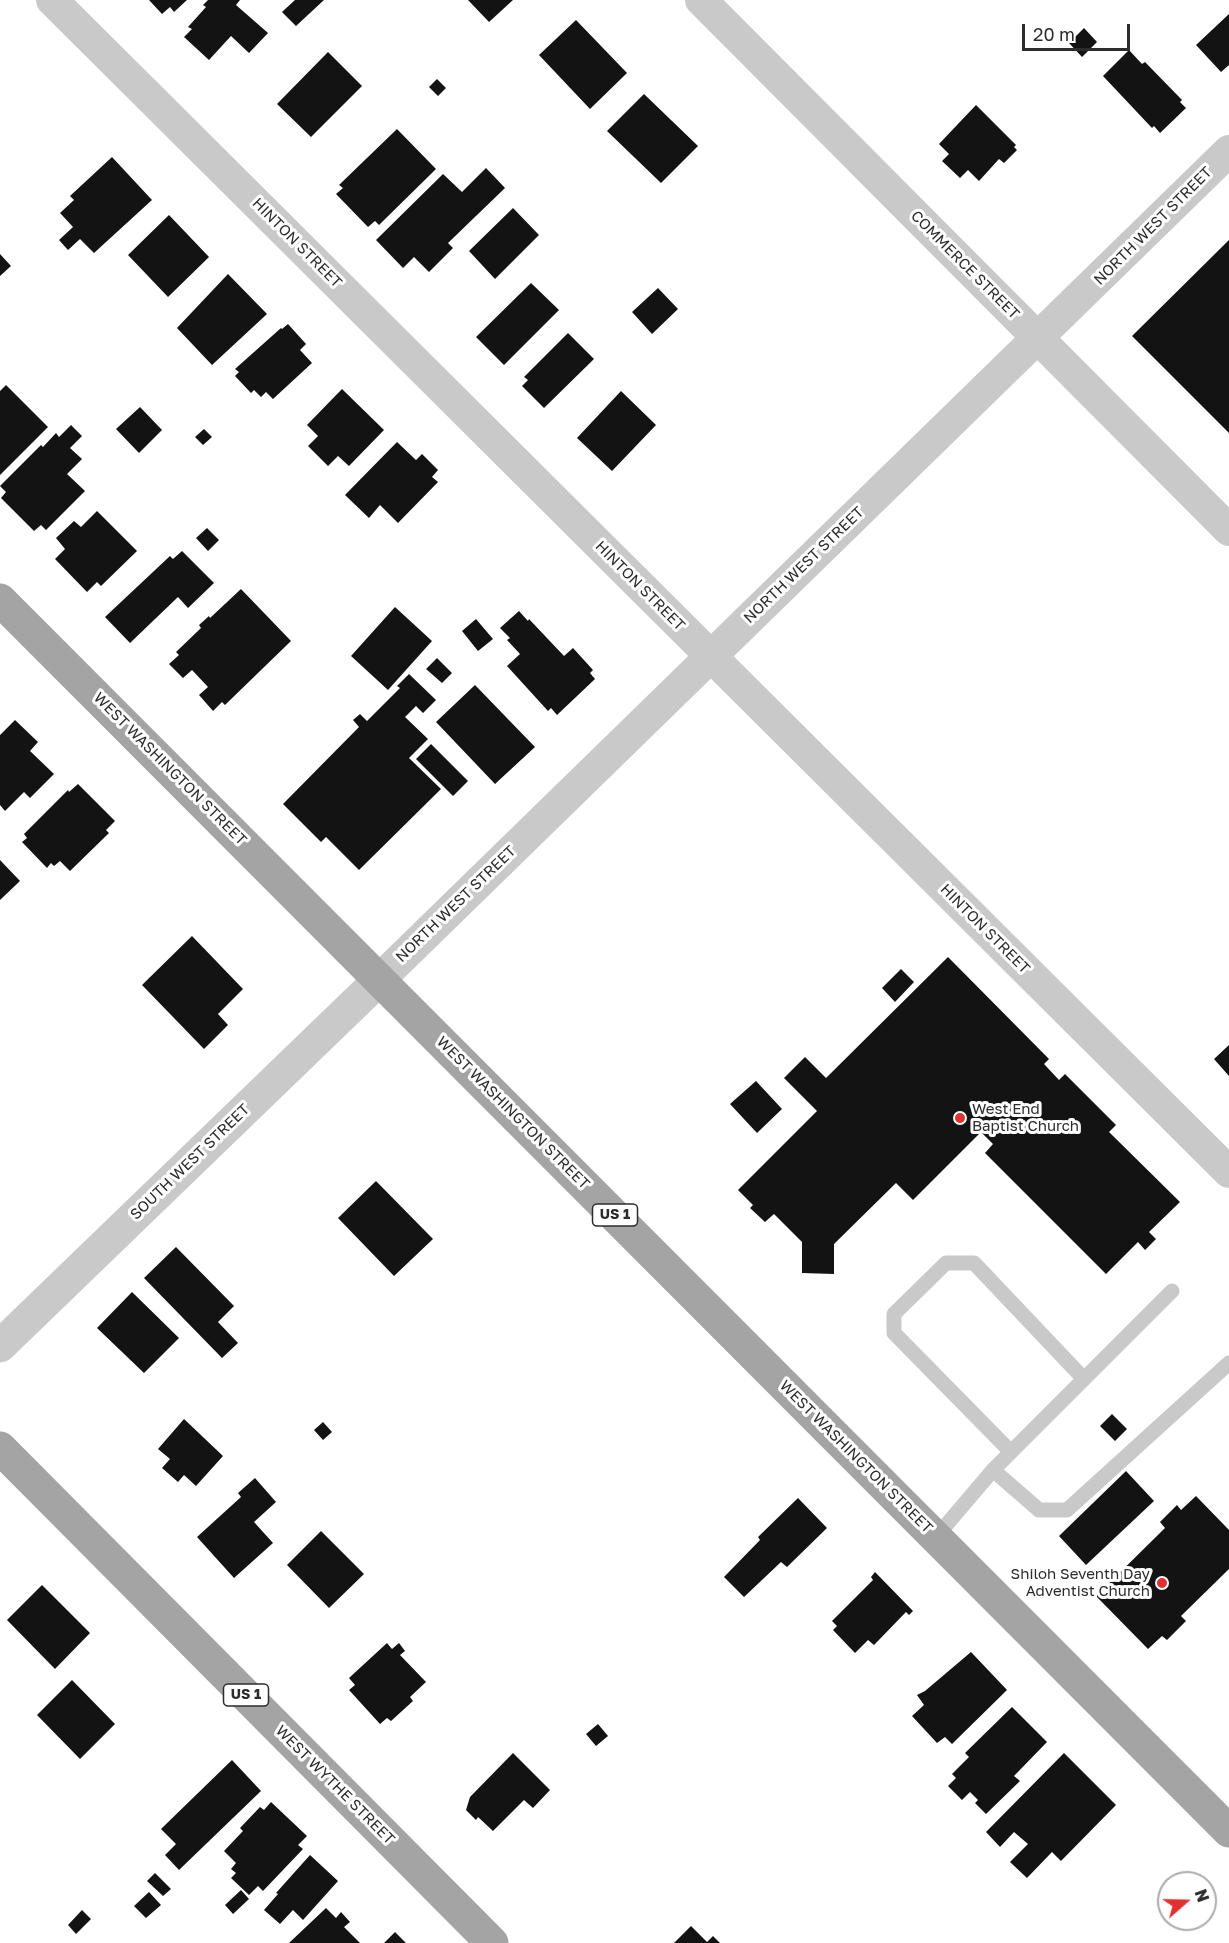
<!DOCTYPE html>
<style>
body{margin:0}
#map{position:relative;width:1229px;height:1943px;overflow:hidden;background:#fff;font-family:"Golos Text",sans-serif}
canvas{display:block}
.north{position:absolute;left:1157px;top:1871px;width:60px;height:60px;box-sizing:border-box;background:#fff;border:2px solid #ababab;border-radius:50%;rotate:70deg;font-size:16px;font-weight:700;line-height:24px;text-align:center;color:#2c2c2c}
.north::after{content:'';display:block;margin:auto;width:21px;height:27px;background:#e1302f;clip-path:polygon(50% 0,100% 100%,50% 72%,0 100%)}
.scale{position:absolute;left:1022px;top:24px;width:108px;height:27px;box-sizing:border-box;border:3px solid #2c2c2c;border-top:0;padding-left:8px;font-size:18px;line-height:21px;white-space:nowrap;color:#2c2c2c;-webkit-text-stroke:4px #fff;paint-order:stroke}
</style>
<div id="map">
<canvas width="1229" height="1943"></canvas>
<div class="north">N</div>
<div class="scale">20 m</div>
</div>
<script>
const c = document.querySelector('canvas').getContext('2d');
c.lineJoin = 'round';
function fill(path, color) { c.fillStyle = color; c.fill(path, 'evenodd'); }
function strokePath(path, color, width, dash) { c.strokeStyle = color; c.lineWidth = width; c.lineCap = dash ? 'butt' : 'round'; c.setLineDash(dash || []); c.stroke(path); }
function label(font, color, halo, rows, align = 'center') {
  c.font = font + ' "Golos Text",sans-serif'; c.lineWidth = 6; c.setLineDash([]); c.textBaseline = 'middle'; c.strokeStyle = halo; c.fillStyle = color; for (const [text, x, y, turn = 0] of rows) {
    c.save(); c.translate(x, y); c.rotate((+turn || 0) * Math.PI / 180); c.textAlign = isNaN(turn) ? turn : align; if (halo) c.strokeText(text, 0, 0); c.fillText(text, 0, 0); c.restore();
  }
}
fill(new Path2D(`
 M149,0H187L174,12L170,7L162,14Z
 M208,0H240L236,5L268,33L249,53L231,36L209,60L184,37L192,29L188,27L206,7L203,5Z
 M295,0H324L296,26L282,12Z
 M468,0H513L489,22Z
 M1229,14V65L1221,72L1196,45Z
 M576,20L627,73L590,109L539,55Z
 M1084,28L1097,42L1082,57L1069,43Z
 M1129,50L1142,64L1145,62L1182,100L1180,102L1186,108L1160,133L1154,126L1152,128L1103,76Z
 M328,52L362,86L311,137L277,104Z
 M437,79L446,88L438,96L429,87Z
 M644,94L698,146L661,183L607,131Z
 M976,105L1016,145L1014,147L1017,150L1004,163L999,159L979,181L968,170L960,178L942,161L949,154L939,144Z
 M397,129L436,169L379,225L375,221L368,227L336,194L343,188L339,185Z
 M112,157L152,200L94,253L80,239L68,250L59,240L73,227L60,213L74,200L70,196Z
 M486,168L505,188L448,243L453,248L429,272L414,257L403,268L376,240L443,174L462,192Z
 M513,208L539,235L495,279L469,251Z
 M169,215L209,257L168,297L128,255Z
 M1229,240V433L1132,336Z
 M0,254L11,266L0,276Z
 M228,274L267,314L212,365L177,328Z
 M531,283L559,310L504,365L476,337Z
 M658,288L678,309L652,334L632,312Z
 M288,324L306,344L300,350L312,363L273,399L266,392L261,397L254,390L251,393L235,376L239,372L235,369L281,328L282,329Z
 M568,333L594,359L544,408L522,386L528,380L524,377Z
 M6,385L48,427L0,475V391Z
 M342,389L384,430L349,466L338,456L328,466L308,446L318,436L307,425Z
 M621,391L656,425L612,471L577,438Z
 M140,407L162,430L139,453L116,429Z
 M71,425L82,436L70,448L82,459L67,474L85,491L46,530L41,525L34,531L1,498L6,492L0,486L41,445L43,447L56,433L59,437Z
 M204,429L212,437L203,445L195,437Z
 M397,442L416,460L422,454L438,470L432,477L438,482L398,523L380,505L369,518L345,495Z
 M97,511L137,551L101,586L97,582L87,592L55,559L65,549L56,538L74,521L81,527Z
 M207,528L219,540L208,551L196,538Z
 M182,551L214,583L188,608L178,597L130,643L105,617L170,556L173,559Z
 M241,589L291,641L225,705L222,702L213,711L199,695L208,687L192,670L183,678L169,664L179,655L176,652L201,628L199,625L209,616L210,618Z
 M395,607L432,641L388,690L351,656Z
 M519,611L528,621L529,619L564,656L573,648L593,670L590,673L595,679L557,715L551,708L548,711L507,666L520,654L507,640L510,638L500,628Z
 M476,619L493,639L478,651L462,631Z
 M437,658L452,673L442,683L426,669Z
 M409,674L436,700L423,713L416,706L405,717L428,739L409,758L441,789L359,870L326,837L321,842L283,804L359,727L353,720L360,714L367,721L400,688L397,686Z
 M475,685L535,747L495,784L436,722Z
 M15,720L38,742L30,751L54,774L30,798L24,792L5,811L0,805V735Z
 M431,744L468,781L453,796L416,759Z
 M78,784L115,821L106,830L109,833L70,871L60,861L54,866L51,863L47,868L22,842L27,838L24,834L68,790L69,792Z
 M0,860L20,881L0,900Z
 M192,936L243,989L218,1014L228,1025L204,1049L142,985Z
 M948,957L1049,1059L1044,1064L1059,1080L1065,1074L1116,1125L1109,1132L1180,1202L1149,1232L1156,1239L1145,1250L1138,1242L1106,1274L985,1153L993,1144L981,1132L913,1200L896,1183L834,1244V1274L802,1273V1242L774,1214L765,1222L750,1208L753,1205L738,1190L817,1111L784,1078L805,1057L826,1078Z
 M901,969L914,982L895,1002L882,988Z
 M1229,1045V1076L1214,1059Z
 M756,1081L782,1109L757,1133L730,1104Z
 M376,1181L433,1239L394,1276L338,1218Z
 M176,1247L234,1306L218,1322L238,1343L222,1358L144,1278Z
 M132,1292L179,1338L144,1373L97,1328Z
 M1112,1414L1127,1429L1115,1441L1100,1426Z
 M184,1419L223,1456L196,1486L184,1475L178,1482L162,1468L170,1459L158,1449Z
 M323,1422L332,1432L323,1440L314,1430Z
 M1126,1471L1154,1501L1086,1565L1059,1536Z
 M255,1478L276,1502L254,1522L273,1543L234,1578L197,1537L241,1497L238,1493Z
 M1196,1496L1229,1530V1569L1181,1616L1186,1621L1167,1640L1162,1636L1148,1649L1096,1596L1165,1528L1160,1522L1177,1505L1181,1510Z
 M798,1498L827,1528L787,1567L781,1562L744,1597L724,1577L760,1540L758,1537Z
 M321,1531L364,1574L329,1608L287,1565Z
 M875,1572L913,1611L909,1615L906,1612L874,1645L868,1640L855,1653L833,1630L837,1626L832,1621L873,1580L871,1577Z
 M42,1585L90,1633L55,1669L7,1620Z
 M387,1643L392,1649L399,1643L405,1651L400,1655L426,1682L410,1697L413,1701L391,1721L387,1718L380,1724L349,1690L355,1685L349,1678Z
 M971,1652L1007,1690L952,1744L945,1737L937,1743L912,1716L924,1705L917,1695L925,1691Z
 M72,1680L115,1724L80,1759L37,1715Z
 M1012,1707L1047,1742L1014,1776L1020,1781L986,1814L975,1803L978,1800L970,1792L962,1800L948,1786L956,1778L952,1774L969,1757L965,1753Z
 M598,1724L608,1736L596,1746L586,1734Z
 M513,1753L550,1790L533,1808L524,1800L493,1831L478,1817L476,1820L466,1810L470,1797Z
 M1064,1753L1116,1805L1061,1861L1052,1852L1027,1878L1010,1862L1028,1844L1014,1832L1000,1847L986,1832Z
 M232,1760L261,1791L179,1870L165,1855L176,1844L161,1829Z
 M271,1802L307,1836L298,1845L303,1849L263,1891L258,1886L249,1895L231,1878L236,1873L231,1869L236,1863L224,1851L243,1831L240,1828L260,1807L264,1810Z
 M310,1855L338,1881L303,1920L293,1910L280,1924L264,1910L278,1894L276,1893Z
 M155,1873L171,1889L163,1896L147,1881Z
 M241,1890L249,1899L233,1914L225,1905Z
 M149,1892L161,1905L146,1918L134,1906Z
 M326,1908L336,1918L341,1912L350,1922L344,1927L360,1943H289Z
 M82,1910L91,1919L76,1934L68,1925Z
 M691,1926L707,1942L713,1936L720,1943H674Z
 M395,1932L406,1943H384Z`), '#131313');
strokePath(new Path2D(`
 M1011,1452L894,1333V1314L946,1263H974L1084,1379
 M993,1470L1172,1291
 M936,1537L993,1470L1039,1510H1067L1229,1363`), '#c9c9c9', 15);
strokePath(new Path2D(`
 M52,0L1229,1172
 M701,0L1229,530
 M380,979L1229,151`), '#c9c9c9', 32);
strokePath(new Path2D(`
 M0,1346L380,979`), '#c9c9c9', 33);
strokePath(new Path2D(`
 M0,600L1229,1831
 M0,1448L492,1943`), '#a4a4a4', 33);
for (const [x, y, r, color] of [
 [960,1118,6,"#e1302f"],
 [1162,1583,6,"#e1302f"]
]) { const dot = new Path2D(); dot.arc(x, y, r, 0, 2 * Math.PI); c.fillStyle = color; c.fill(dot); strokePath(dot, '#fff', 2); }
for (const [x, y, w] of [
 [615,1215,45],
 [246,1695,45]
]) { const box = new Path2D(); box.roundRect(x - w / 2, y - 11, w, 22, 4.5); c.fillStyle = '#fff'; c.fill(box); strokePath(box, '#2c2c2c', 1.5); }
label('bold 14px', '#2c2c2c', null, [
 ["US 1",615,1215],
 ["US 1",246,1695]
]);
label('15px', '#2c2c2c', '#fff', [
 ["NORTH WEST STREET",1153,226,-45],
 ["HINTON STREET",297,243,45],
 ["COMMERCE STREET",965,265,45],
 ["NORTH WEST STREET",804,565,-44],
 ["HINTON STREET",640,586,45],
 ["WEST WASHINGTON STREET",170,769,45],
 ["NORTH WEST STREET",456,904,-44],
 ["HINTON STREET",985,929,45],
 ["WEST WASHINGTON STREET",513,1113,45],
 ["SOUTH WEST STREET",190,1162,-44],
 ["WEST WASHINGTON STREET",856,1457,45],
 ["WEST WYTHE STREET",335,1785,45]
]);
label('15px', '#2c2c2c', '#fff', [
 ["West End",972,1109],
 ["Baptist Church",972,1126],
 ["Shiloh Seventh Day",1150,1574,"right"],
 ["Adventist Church",1150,1591,"right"]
], 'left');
</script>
